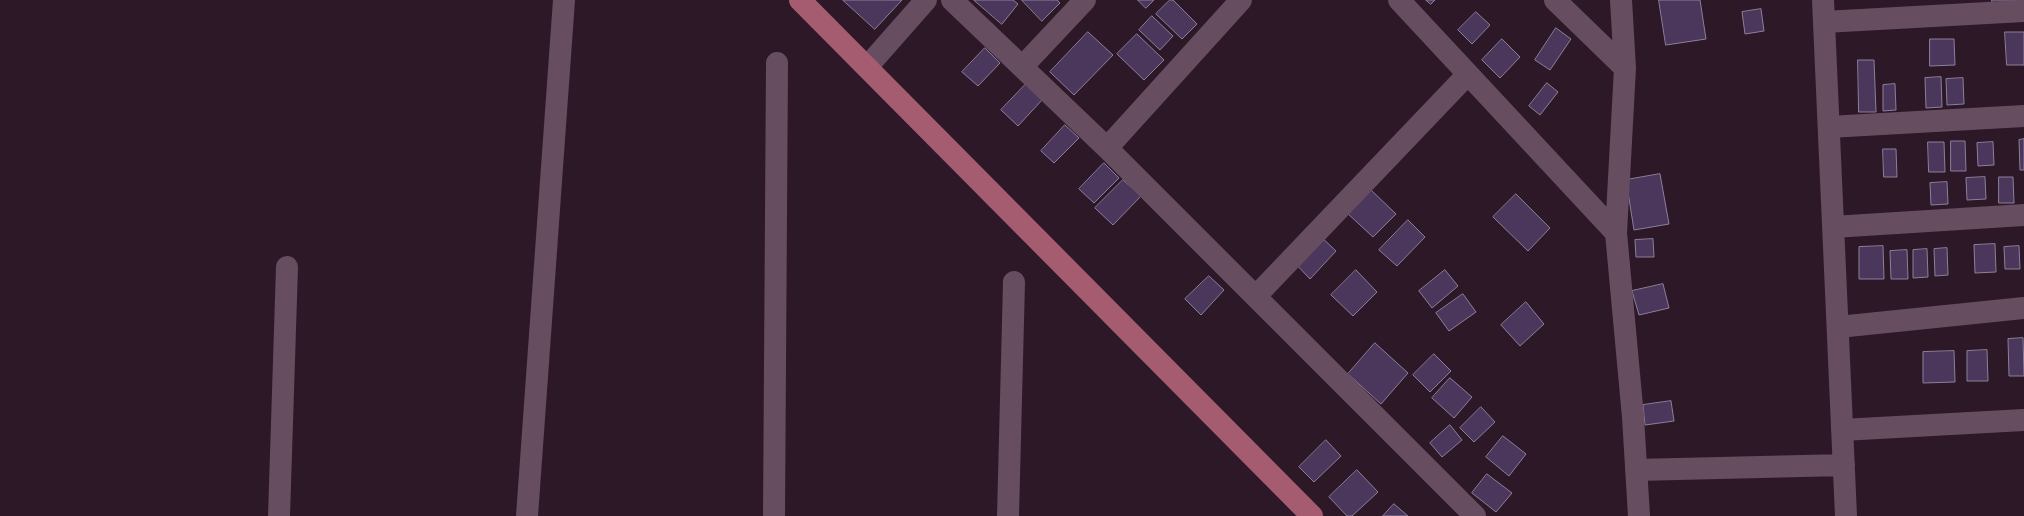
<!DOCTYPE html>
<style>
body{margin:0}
canvas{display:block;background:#2d1827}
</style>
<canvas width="2024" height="516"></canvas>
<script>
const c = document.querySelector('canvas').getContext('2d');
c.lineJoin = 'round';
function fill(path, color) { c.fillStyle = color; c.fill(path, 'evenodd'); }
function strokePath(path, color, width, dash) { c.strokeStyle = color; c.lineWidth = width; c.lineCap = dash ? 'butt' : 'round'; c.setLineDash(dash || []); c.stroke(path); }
const building = new Path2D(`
 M843,0H902L875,29Z
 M974,0H1013L1018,4L1002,24Z
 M1022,0H1057L1060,3L1042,21Z
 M1138,0H1154L1146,8Z
 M1170,0H1173L1197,24L1182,39L1156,14Z
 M1426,0H1435L1431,4Z
 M1659,0H1700L1706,39L1666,45Z
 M1992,0H2024V1L1993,5Z
 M1761,9L1764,31L1745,34L1742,12Z
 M1476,12L1490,25L1472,44L1458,30Z
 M1152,16L1173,36L1160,50L1139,30Z
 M1556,28L1571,39L1550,70L1535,60Z
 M1088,32L1113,55L1074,95L1050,72Z
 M2005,32H2024V65H2007Z
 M1137,34L1164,60L1144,80L1117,54Z
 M1502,39L1520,57L1500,78L1482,60Z
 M1930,39H1954L1955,65L1930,66Z
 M985,48L1000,63L978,86L962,72Z
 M1858,60H1874L1876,112H1859Z
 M1941,77L1942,107L1926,108L1925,78Z
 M1963,78L1964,104L1947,105L1946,79Z
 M1547,83L1558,92L1540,115L1529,106Z
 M1026,84L1042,100L1018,126L1001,110Z
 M1895,84L1896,110L1883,111V85Z
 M1065,125L1079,138L1054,163L1041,151Z
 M2024,139V170H2020L2019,140Z
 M1951,141H1965L1966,171H1951Z
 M1928,142H1944L1945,172H1929Z
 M1993,142L1994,165L1978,166L1977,143Z
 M1883,149H1896L1897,177H1884Z
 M1104,163L1119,178L1094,203L1079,189Z
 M1660,174L1669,224L1634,230L1626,180Z
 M1985,177L1986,199L1967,200L1966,178Z
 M1999,177H2013L2014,203H1999Z
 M1123,180L1141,196L1113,225L1095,208Z
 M1947,182L1948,204L1931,205L1930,183Z
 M1370,189L1396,214L1373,237L1347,213Z
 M1516,194L1550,228L1528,251L1493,217Z
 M1408,220L1425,237L1397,266L1379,250Z
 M1319,235L1336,251L1310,279L1293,261Z
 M1653,239L1654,257H1636L1635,240Z
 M1995,244L1996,272L1975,273L1974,245Z
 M1883,246L1884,279H1859V247Z
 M2019,246L2020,269H2005L2004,247Z
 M1947,248L1948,275L1935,276L1934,249Z
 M1927,249L1928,277L1913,278V250Z
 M1907,250L1908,279H1891L1890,251Z
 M1356,270L1377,292L1353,316L1331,295Z
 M1445,270L1458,286L1432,308L1419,291Z
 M1209,276L1224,290L1201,315L1185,299Z
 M1663,284L1669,308L1639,315L1632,291Z
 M1463,294L1476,312L1449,331L1436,313Z
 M1526,302L1544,324L1520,346L1501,325Z
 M2023,338L2024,376H2009L2008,339Z
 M1375,343L1408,373L1381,404L1348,374Z
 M1987,350L1988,381H1967V351Z
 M1954,351L1955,382L1923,383V352Z
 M1434,354L1451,371L1430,392L1413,375Z
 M1450,378L1472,397L1454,418L1432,398Z
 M1671,401L1674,421L1645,425L1643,405Z
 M1481,407L1495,422L1474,442L1460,428Z
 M1450,425L1462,440L1442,457L1430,443Z
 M1503,436L1526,454L1509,476L1486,457Z
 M1326,440L1341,456L1314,482L1299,467Z
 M1357,470L1378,492L1352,516H1347L1329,497Z
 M1487,474L1512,493L1496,512L1472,493Z
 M1394,504L1408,516H1383Z`);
fill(building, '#4a375b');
strokePath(building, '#8c7f9a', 1);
strokePath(new Path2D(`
 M952,0L1107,148L1475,516
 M1399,0L1616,233L1633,417L1639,516
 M1555,0L1625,68
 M1823,0L1846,516
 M1824,22L2024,11
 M867,67L926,0
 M1022,67L1085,0
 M1829,127L2024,116
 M1107,148L1241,0
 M1833,227L2024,215
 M1616,233L1625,68L1621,0
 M1256,296L1468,74
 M1838,327L2024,308
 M1842,430L2024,420
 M1636,470L1844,465
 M279,516L287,267
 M527,516L564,0
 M774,516L777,63
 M1008,516L1014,282`), '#664d5f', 22);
strokePath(new Path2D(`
 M800,0L1312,516`), '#a55c70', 22);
</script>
